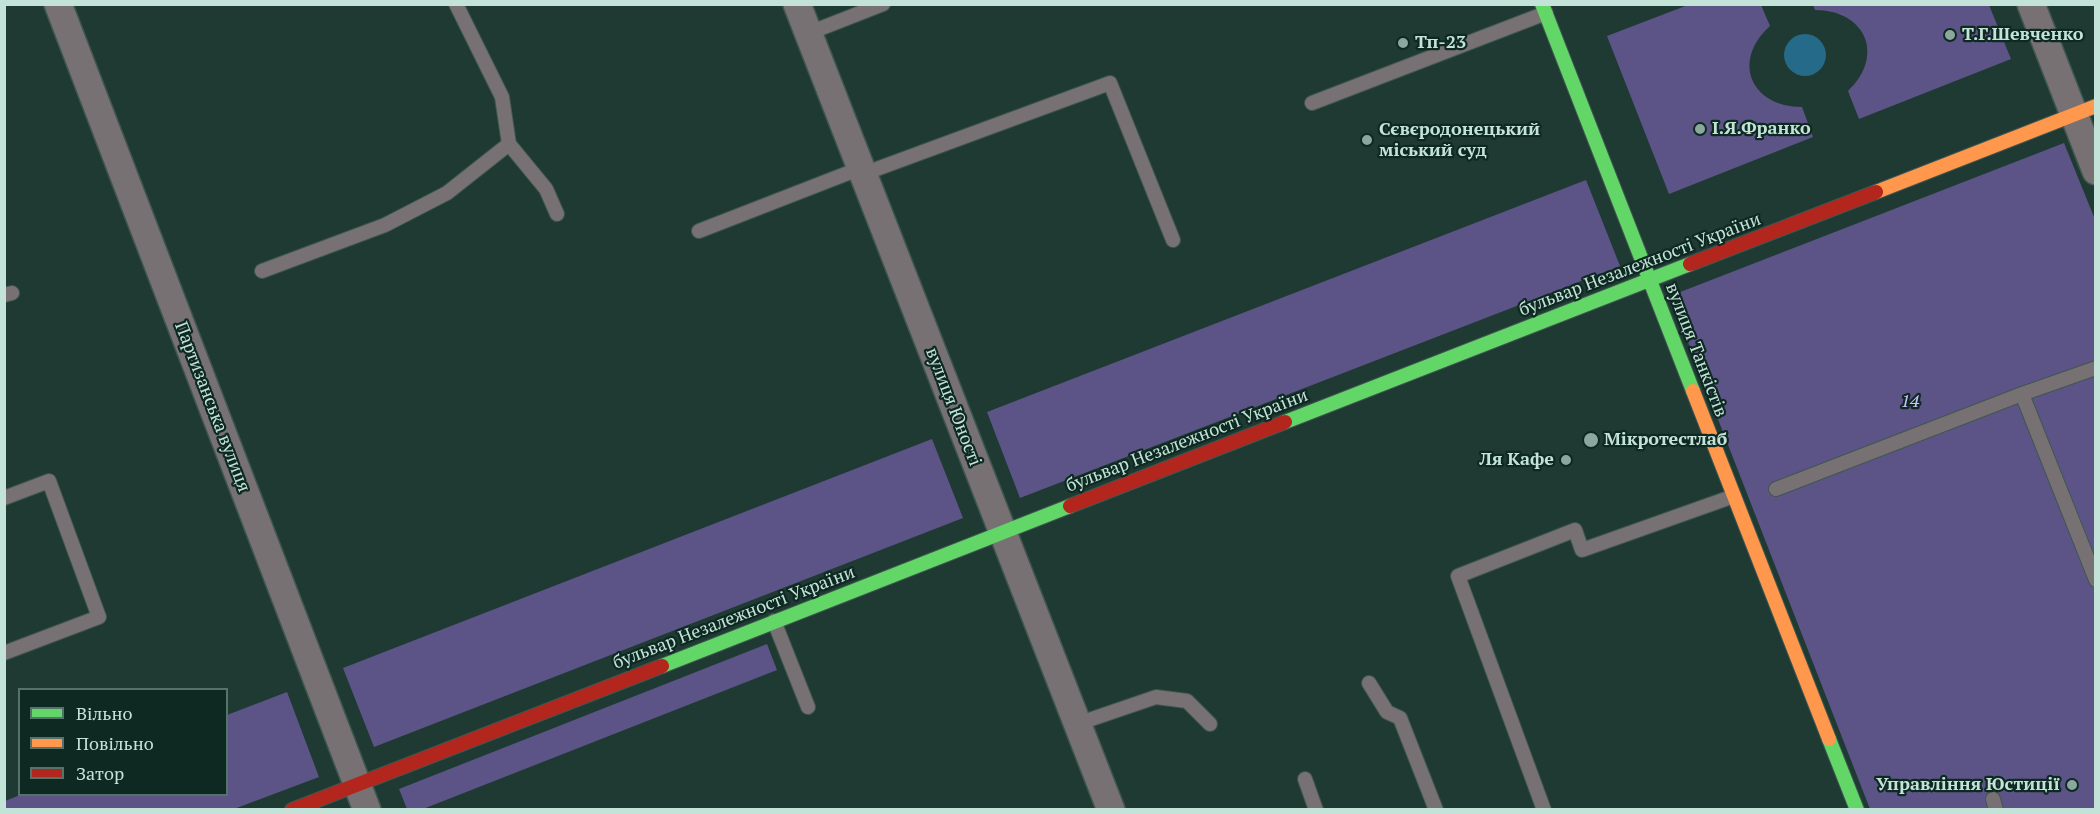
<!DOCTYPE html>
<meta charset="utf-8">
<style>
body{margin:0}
#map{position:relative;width:2100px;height:814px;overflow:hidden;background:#1f3a33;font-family:"PT Serif",serif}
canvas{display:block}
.frame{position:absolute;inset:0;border:6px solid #c3e3d8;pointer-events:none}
.legend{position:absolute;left:18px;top:688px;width:210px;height:108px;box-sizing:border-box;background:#0e2922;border:2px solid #56736b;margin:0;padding:8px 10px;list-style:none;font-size:18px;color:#c3e3d8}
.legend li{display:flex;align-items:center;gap:12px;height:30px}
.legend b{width:30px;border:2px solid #56736b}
</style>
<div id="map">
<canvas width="2100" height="814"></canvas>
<div class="frame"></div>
<ul class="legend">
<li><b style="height:8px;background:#63d668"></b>Вільно</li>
<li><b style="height:8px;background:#ff974d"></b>Повільно</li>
<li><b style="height:8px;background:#b3261e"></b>Затор</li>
</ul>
</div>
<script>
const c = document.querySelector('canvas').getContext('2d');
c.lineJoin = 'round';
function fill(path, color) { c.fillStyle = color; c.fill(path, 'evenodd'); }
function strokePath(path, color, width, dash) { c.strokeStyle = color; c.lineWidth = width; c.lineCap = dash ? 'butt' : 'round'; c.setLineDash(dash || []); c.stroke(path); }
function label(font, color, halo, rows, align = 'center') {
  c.font = font + ' "PT Serif",serif'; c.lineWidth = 4.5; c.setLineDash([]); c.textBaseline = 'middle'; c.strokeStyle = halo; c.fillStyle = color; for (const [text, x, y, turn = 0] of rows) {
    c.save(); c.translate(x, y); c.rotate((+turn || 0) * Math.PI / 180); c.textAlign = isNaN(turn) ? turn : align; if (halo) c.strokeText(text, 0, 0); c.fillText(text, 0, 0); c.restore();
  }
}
fill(new Path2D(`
 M1688,5H1761L1770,26C1731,61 1751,107 1802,107L1813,137L1669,194L1607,36Z
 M1813,5H1989L2011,59L1859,119L1848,91C1886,55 1865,10 1815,10Z
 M2064,143L2096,222L2095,809H1870L1670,296Z
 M1586,180L1620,266L1020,498L987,412Z
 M932,439L963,518L374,747L343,668Z
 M767,644L777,670L423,809H407L399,789Z
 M287,692L319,777L234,809H5V801L20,795L226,794L227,715Z`), '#5c5487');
fill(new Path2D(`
 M1784 55a21 21 0 1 1 42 0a21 21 0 1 1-42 0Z`), '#256a89');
const lane = new Path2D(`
 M456,4L502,97L509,144L546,189L557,214
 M809,33L883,4
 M1312,103L1546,13
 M863,174L1110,83L1173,240
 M699,231L861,168
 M262,271L385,225L447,193L509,144
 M4,295L12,293
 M2096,368L2022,394L2096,580
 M1776,489L2022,394
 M4,498L49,481L99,617L4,653
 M774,621L808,707
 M1369,683L1387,712L1400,718L1436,810
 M1077,724L1156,697L1187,701L1210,724
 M1305,779L1316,810
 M1993,799L1996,810
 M1544,810L1458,576L1575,530L1582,550L1734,496`);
const street = new Path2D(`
 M58,4L367,810
 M797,4L1111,810
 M2031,4L2096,171`);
const fast = new Path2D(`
 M1542,4L1693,391
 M1285,422L1690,264
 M662,666L1070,506
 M1829,739L1857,810`);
const slow = new Path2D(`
 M1876,192L2096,106
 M1693,391L1829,739`);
const jam = new Path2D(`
 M1690,264L1876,192
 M1070,506L1285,422
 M292,810L662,666`);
strokePath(lane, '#3f5650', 16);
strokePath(street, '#3f5650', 30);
strokePath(fast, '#3f5650', 16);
strokePath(slow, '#3f5650', 16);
strokePath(jam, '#3f5650', 16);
strokePath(lane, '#777174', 14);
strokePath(street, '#777174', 27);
strokePath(fast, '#63d668', 14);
strokePath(slow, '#ff974d', 14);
strokePath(jam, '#b3261e', 14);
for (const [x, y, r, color] of [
 [1950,35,6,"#8aa89e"],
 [1403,43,6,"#8aa89e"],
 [1700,129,6,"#8aa89e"],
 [1367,140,6,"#8aa89e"],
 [1591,440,8,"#8aa89e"],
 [1566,460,6,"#8aa89e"],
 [2072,785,6,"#8aa89e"]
]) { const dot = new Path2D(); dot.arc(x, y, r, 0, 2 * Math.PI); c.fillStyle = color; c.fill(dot); strokePath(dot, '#0e2922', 2); }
label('bold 18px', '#c3e3d8', '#0e2922', [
 ["Т.Г.Шевченко",1962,35],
 ["Тп-23",1415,43],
 ["І.Я.Франко",1712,129],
 ["Сєвєродонецький",1379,130],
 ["міський суд",1379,151],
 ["Мікротестлаб",1604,440],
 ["Ля Кафе",1554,460,"right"],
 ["Управління Юстиції",2060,785,"right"]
], 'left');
label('18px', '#c3e3d8', '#0e2922', [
 ["бульвар Незалежності України",1640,265,-21],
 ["вулиця Танкістів",1696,350,69],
 ["Партизанська вулиця",212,407,69],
 ["вулиця Юності",953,407,69],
 ["бульвар Незалежності України",1187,441,-21],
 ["бульвар Незалежності України",734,618,-21]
]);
label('italic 18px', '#cdc1fe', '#0e2922', [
 ["14",1910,402]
]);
</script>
